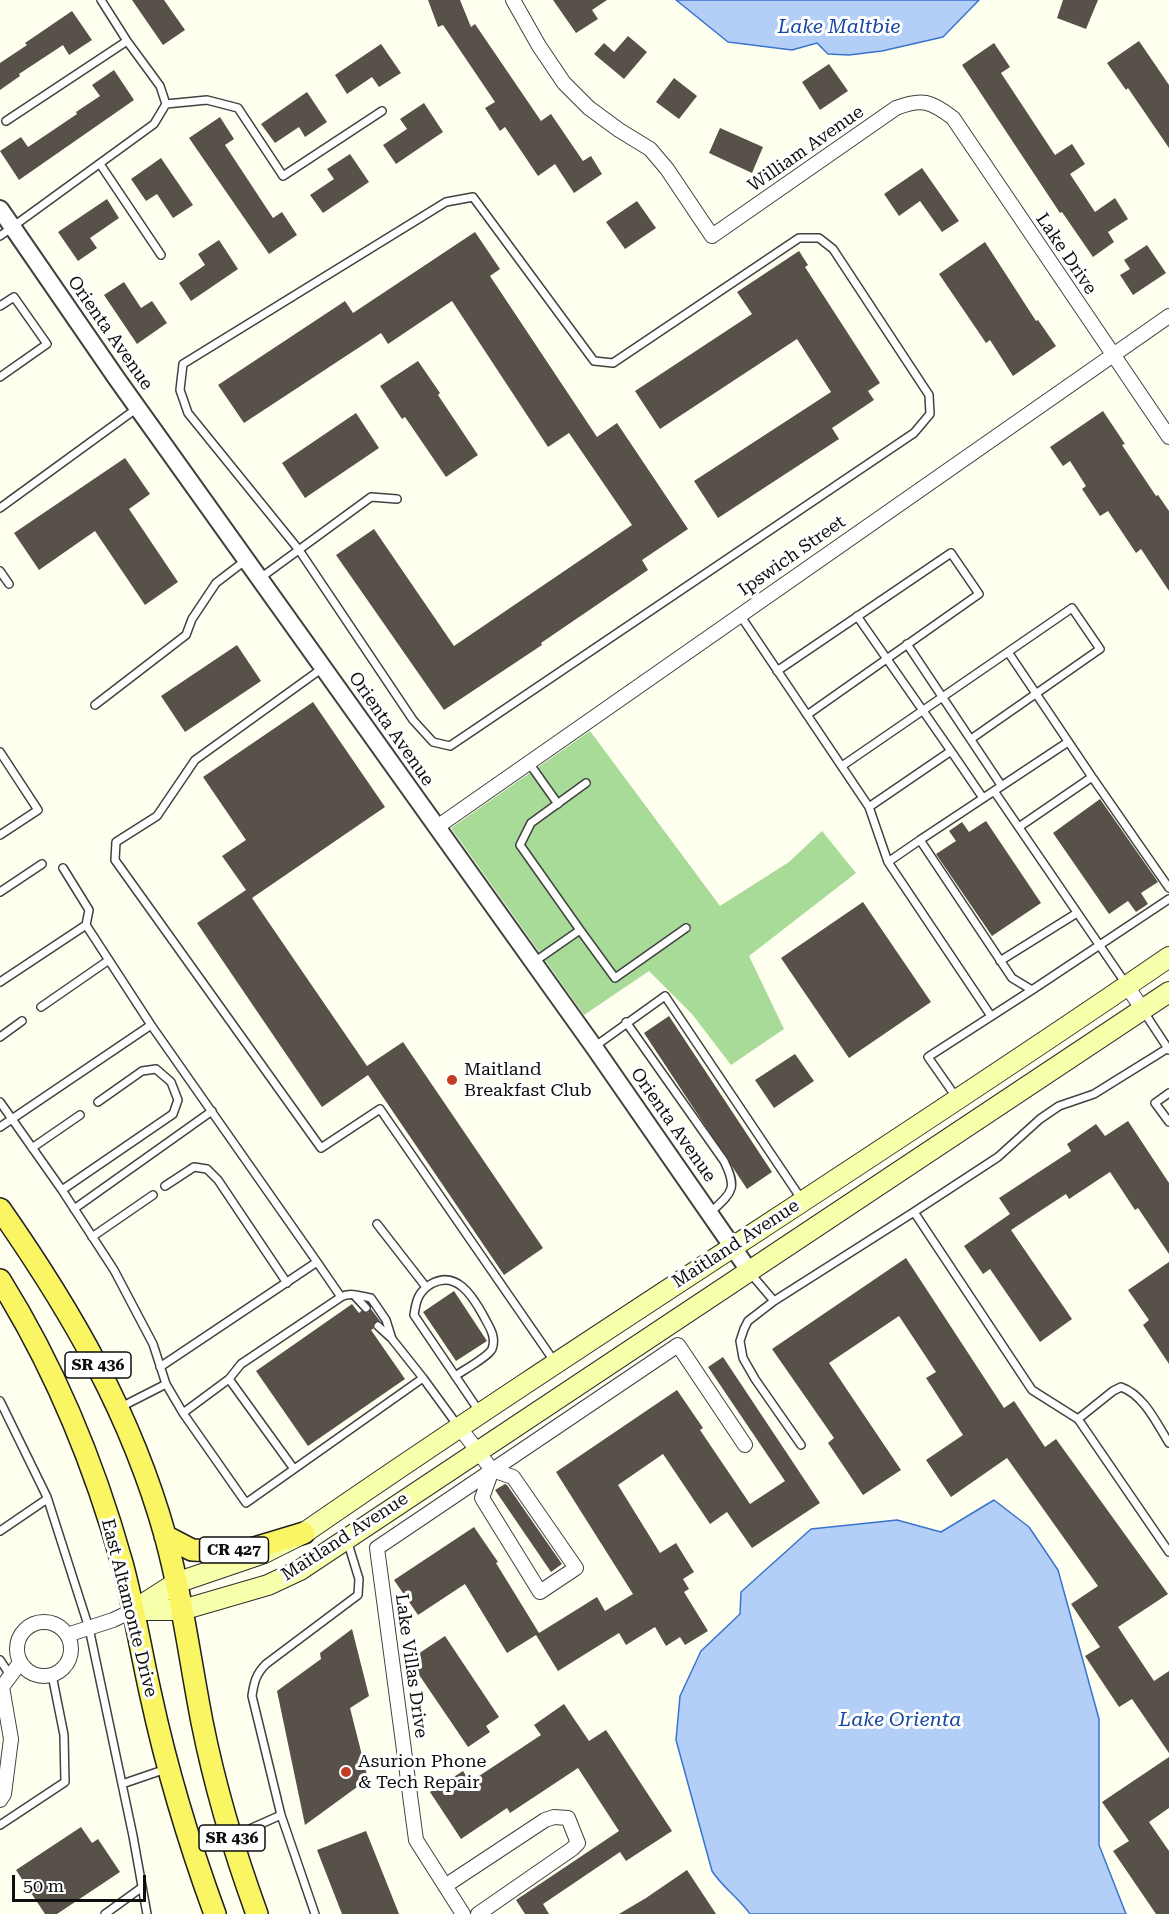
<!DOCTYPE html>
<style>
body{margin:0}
#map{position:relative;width:1169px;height:1914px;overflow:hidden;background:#ffffef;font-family:"Roboto Serif",serif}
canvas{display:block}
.scale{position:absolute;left:12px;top:1875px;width:134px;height:27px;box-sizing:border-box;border:3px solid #0e0e0e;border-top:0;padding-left:8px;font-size:18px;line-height:21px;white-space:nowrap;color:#0e0e0e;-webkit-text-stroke:4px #fff;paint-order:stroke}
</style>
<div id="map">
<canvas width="1169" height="1914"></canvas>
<div class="scale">50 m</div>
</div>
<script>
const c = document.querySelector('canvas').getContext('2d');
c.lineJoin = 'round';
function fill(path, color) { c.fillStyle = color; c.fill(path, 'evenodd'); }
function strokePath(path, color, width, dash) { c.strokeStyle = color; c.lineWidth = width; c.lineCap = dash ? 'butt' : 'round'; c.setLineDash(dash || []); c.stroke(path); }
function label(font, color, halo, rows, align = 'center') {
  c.font = font + ' "Roboto Serif",serif'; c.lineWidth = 6; c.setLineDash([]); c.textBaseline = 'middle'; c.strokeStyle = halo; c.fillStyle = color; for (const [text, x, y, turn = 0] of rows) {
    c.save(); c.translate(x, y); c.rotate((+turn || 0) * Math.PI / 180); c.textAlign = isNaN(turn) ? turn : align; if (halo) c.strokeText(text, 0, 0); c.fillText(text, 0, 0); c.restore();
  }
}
fill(new Path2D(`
 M590,731L720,906L789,862L822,831L856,873L749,956L784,1029L731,1065L692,1014L649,971L584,1015L451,828Z`), '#a7db97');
const water = new Path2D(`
 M676,0H979L943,37L882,51L849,55L828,54L817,43L792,50L728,42Z
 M994,1500L1029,1527L1058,1570L1099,1719V1845L1126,1914H750C739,1898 723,1888 712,1871L676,1740L680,1696L701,1651L740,1614L741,1592L811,1529L897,1520L941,1532Z`);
fill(water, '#b3cff7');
strokePath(water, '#3874cf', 1.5);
fill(new Path2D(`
 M132,0H164L185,30L163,45Z
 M428,0H460L471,27L475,24L541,121L551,114L583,161L591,156L602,174L574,193L555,164L538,176L505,127L500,131L485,108L495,102L443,25L438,27Z
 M553,0H607L592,10L598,19L576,33Z
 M1063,0H1098L1086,29L1057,18Z
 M72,11L92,40L69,55L63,45L19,74L20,76L0,90V63L27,45L25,43Z
 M628,36L647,52L624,79L594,54L604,43L614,52Z
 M1139,41L1169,85V148L1128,88L1126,90L1107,63Z
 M994,43L1010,67L1001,73L1055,155L1072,144L1085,164L1070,174L1095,212L1115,198L1128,219L1108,232L1114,242L1093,257L1062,212L1060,213L962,65Z
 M381,44L401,73L379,87L372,77L347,94L335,75Z
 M829,64L848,91L820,110L802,82Z
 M114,70L134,100L19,180L0,151L21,137L28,147L77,114L76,112L100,96L92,85Z
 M674,78L697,96L679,119L656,102Z
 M307,92L327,122L305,137L299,127L275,143L261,124Z
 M424,103L443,132L396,164L383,145L407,129L400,119Z
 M220,117L234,139L225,145L273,218L282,212L297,235L269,254L189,138Z
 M720,128L763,147L752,173L709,153Z
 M350,154L369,182L323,213L310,195L334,179L327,169Z
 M161,158L193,205L173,218L157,194L146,201L131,179Z
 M922,168L959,221L942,232L920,201L899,216L884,194Z
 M107,199L119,218L90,238L97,248L78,261L58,232Z
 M637,201L656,228L625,249L606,222Z
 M475,232L500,269L490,276L597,437L617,423L688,529L642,560L648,570L541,643L542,645L444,710L336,555L374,529L454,646L632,525L569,433L548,447L452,301L388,344L381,333L244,423L218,385L345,301L353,313Z
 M219,240L238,269L191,301L179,283L205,265L198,254Z
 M985,242L1036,321L1038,320L1056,346L1013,376L990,340L986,343L939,274Z
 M1147,245L1166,273L1133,295L1120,275L1130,269L1124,260Z
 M799,251L808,265L805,267L880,383L868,391L874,400L832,428L839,439L718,518L694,481L831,392L797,339L660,429L635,391L752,314L737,292Z
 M124,282L141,308L152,301L167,323L137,344L104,295Z
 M418,361L440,393L438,395L478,455L446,477L405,417L402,419L380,386Z
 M1103,411L1125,444L1122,445L1156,496L1158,495L1169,511V591L1141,549L1136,553L1108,511L1100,516L1082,489L1086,486L1070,461L1063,466L1050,447Z
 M356,413L379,448L305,498L282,463Z
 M125,458L150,494L129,509L178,582L145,605L95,531L39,570L14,533Z
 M237,645L261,681L185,732L161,696Z
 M313,702L385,807L252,898L367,1066L403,1042L543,1248L504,1275L368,1075L322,1107L197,923L246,890L222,856L246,840L203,777Z
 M1100,799L1158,882L1141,893L1148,904L1136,912L1128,901L1109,914L1053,833Z
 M986,821L1041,903L992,936L936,854L956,841L949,831L962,822L969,832Z
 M863,902L931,1002L849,1058L781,958Z
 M669,1016L772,1172L747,1189L644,1033Z
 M795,1054L814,1081L774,1108L755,1080Z
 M1128,1121L1169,1183V1254L1138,1208L1135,1210L1110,1172L1069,1199L1066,1194L1011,1230L1072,1319L1040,1342L990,1269L983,1274L964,1246L1010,1214L999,1198L1071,1151L1067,1144L1096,1124L1105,1136Z
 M906,1258L1004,1408L1014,1401L1045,1447L1056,1439L1168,1594L1118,1627L1154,1681L1169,1671V1753L1132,1699L1119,1707L1085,1656L1100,1647L1071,1604L1098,1586L1007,1458L951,1497L926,1460L963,1435L926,1378L936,1372L899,1316L829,1363L901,1470L863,1495L828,1443L834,1438L772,1349Z
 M1169,1262V1364L1143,1325L1149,1320L1128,1290Z
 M454,1291L487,1341L456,1361L423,1312Z
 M352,1304L359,1313L361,1311L368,1313L371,1309L380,1321L374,1323L373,1329L371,1330L405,1379L308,1446L256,1371Z
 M723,1357L820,1503L752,1548L727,1512L710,1524L663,1454L618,1485L660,1553L676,1543L694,1572L683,1579L689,1589L684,1592L708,1631L685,1645L680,1637L666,1646L655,1627L626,1645L619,1633L558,1671L536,1635L507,1653L465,1584L418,1615L394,1580L474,1527L498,1562L496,1563L539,1633L597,1597L605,1611L633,1594L556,1472L677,1390L703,1428L700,1430L750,1504L785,1481L708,1367Z
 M505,1484L507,1485L562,1564L551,1572L495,1490Z
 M352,1629L369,1696L350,1708L368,1779L305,1825L277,1691L321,1659L320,1653Z
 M445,1636L499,1717L486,1726L490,1732L468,1747L409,1660Z
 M564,1704L589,1741L606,1730L672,1831L626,1861L620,1852L543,1904L549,1914H525L516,1900L619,1831L578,1768L510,1813L507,1808L461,1839L430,1792L463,1771L470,1782L541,1735L534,1725Z
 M1169,1757V1808L1149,1822L1169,1851V1914H1156L1113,1851L1129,1841L1102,1802Z
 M81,1827L92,1843L98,1839L120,1872L57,1914H45L16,1870Z
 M366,1831L399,1914H342L317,1850Z
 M687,1870L716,1914H619L646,1898Z`), '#57514a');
const service = new Path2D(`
 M101,0L127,41L160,86L166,104L207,100L238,108L283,176L382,111
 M6,121L127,41
 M100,164L161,255
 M473,197L594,361L613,363L799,238H819L833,249L929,395L930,414L914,433L450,746L433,742L413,720L299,550L188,413L180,390L183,364L446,202Z
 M0,236L154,124L166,104
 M0,306L14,297L47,344L0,377
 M0,508L136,409
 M0,571L9,584
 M259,579L371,497L397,499
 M740,615L869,807L888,862
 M857,616L951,751
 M907,644L1001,785
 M324,667L195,760L157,816L116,842L115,860L321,1148L380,1109L554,1361
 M777,671L951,553L979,594L807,715
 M95,705L186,635L192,619L216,583L246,560
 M971,739L1100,649L1072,608L1008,652C1036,693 1064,736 1092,777
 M1068,742L920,840L1012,978L1032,990L1169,899
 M0,752L38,810L0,835
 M529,763L558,804
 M842,766L1008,652
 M994,791L1126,984
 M869,807L951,751L983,798
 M1019,827L1092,777L1169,888
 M920,840L888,862L991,1016
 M0,892L42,864
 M86,925L151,1025L317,1262L160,1367
 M580,930L520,845L531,823L586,783
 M1000,961L1077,913
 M534,962L580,930L615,978L686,928
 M0,982L86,925L89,910L63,868
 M41,1007L109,960
 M1144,1012L1169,1050
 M626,1022L724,1161C738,1189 732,1192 711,1212
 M0,1037L22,1021
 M594,1047L665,996L802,1200
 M1169,1093L1155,1103L1169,1122
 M956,1097L928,1057L1032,990
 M0,1102L62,1190L114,1270L153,1344L166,1384
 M0,1127L151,1025
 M32,1148L80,1115
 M165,1186L194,1167L207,1169L218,1180L287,1283
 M62,1190L173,1114L178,1100L171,1082L156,1069L142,1071L98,1102
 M74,1209L212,1111
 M914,1212L998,1157L1040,1119L1059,1106L1094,1094L1168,1048
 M377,1224L426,1287
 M92,1237L153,1195
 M317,1262L341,1297
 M751,1274L774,1301
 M354,1295L366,1308
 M378,1326L390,1337
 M455,1376C464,1370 488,1357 492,1349C497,1336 488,1325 483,1315C472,1295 456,1270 431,1284C418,1292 416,1301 414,1315L479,1411
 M229,1379L241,1364L341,1297C350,1292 361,1296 371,1298L386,1320L392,1339L423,1378
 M0,1401L47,1497L89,1628L133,1836L147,1914
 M121,1407L166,1384L183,1413L246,1503L423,1378L458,1426
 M183,1413L229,1379L294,1469
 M1078,1419L1113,1391L1121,1387C1144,1395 1157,1424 1169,1443
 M801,1445L755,1379L743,1358L740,1341L744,1329L748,1321L774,1301L914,1212L1032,1390L1078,1419L1169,1552
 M0,1531L47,1499
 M0,1660L10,1675
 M122,1784L166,1769
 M0,1825L65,1782L64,1735L52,1675
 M234,1836L281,1815
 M105,1914L141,1888
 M315,1914L281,1815L252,1696C254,1682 256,1674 266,1664L358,1595L359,1579L347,1540`);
const minor = new Path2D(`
 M513,0L539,46L564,83L589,108L619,130L650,149L667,169L712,236L896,108C922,98 931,101 953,118L1169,437
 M437,827L1169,316
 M1127,986L1143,1010
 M460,1428L492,1470L513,1477L576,1568L540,1592L482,1498L492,1470
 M17 1649a27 27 0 1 1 54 0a27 27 0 1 1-54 0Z
 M67,1635L113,1620L134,1610
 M0,1800L4,1794L11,1739L2,1687L19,1664
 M445,1886L545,1820L554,1817L568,1818L578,1843L572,1849L478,1914
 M463,1914L416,1840L377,1548L678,1345L745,1445`);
const tertiary = new Path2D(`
 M0,209L117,379L594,1047L750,1272`);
const secondary = new Path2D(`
 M134,1610L176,1583L264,1553L304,1533C589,1336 884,1153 1169,957
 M134,1610H182L268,1585L300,1570L1169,992`);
const primary = new Path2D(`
 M0,1209C72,1312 131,1414 165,1535C182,1597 190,1660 202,1722C215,1787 234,1851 257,1914
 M0,1280C55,1368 94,1463 122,1563C134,1607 141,1652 151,1696C167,1770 189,1843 215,1914
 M165,1536L192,1550L218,1551L251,1549L304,1533`);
strokePath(service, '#414141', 10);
strokePath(minor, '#414141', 16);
strokePath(tertiary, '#414141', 20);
strokePath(secondary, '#303030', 22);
strokePath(primary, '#1f1f1f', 24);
strokePath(service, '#fff', 7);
strokePath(minor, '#fff', 14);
strokePath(tertiary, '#fff', 16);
strokePath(secondary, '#f7ffaa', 20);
strokePath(primary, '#faf563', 21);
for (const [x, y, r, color] of [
 [452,1080,6,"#c03c23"],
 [346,1772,6,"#c03c23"]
]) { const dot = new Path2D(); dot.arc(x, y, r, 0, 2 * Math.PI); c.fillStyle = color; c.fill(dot); strokePath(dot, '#fff', 2); }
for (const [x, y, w] of [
 [98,1365,66],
 [234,1550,69],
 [232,1838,66]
]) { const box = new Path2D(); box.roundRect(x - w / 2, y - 13, w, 26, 4.5); c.fillStyle = '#fff'; c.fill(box); strokePath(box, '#0e0e0e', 1.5); }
label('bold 16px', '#0e0e0e', null, [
 ["SR 436",98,1365],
 ["CR 427",234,1550],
 ["SR 436",232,1838]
]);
label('18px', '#0e0e0e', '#fff', [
 ["William Avenue",806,149,-35],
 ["Lake Drive",1066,254,56],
 ["Orienta Avenue",110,333,55],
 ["Ipswich Street",792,556,-35],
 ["Orienta Avenue",391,729,55],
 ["Orienta Avenue",673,1125,55],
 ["Maitland Avenue",736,1244,-33],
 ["Maitland Avenue",345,1537,-33],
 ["East Altamonte Drive",129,1608,76],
 ["Lake Villas Drive",411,1666,82]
]);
label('18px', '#0e0e0e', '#fff', [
 ["Maitland",464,1070],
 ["Breakfast Club",464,1091],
 ["Asurion Phone",358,1762],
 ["& Tech Repair",358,1783]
], 'left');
label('italic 20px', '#1547a2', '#fff', [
 ["Lake Maltbie",839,27],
 ["Lake Orienta",900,1720]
]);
</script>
